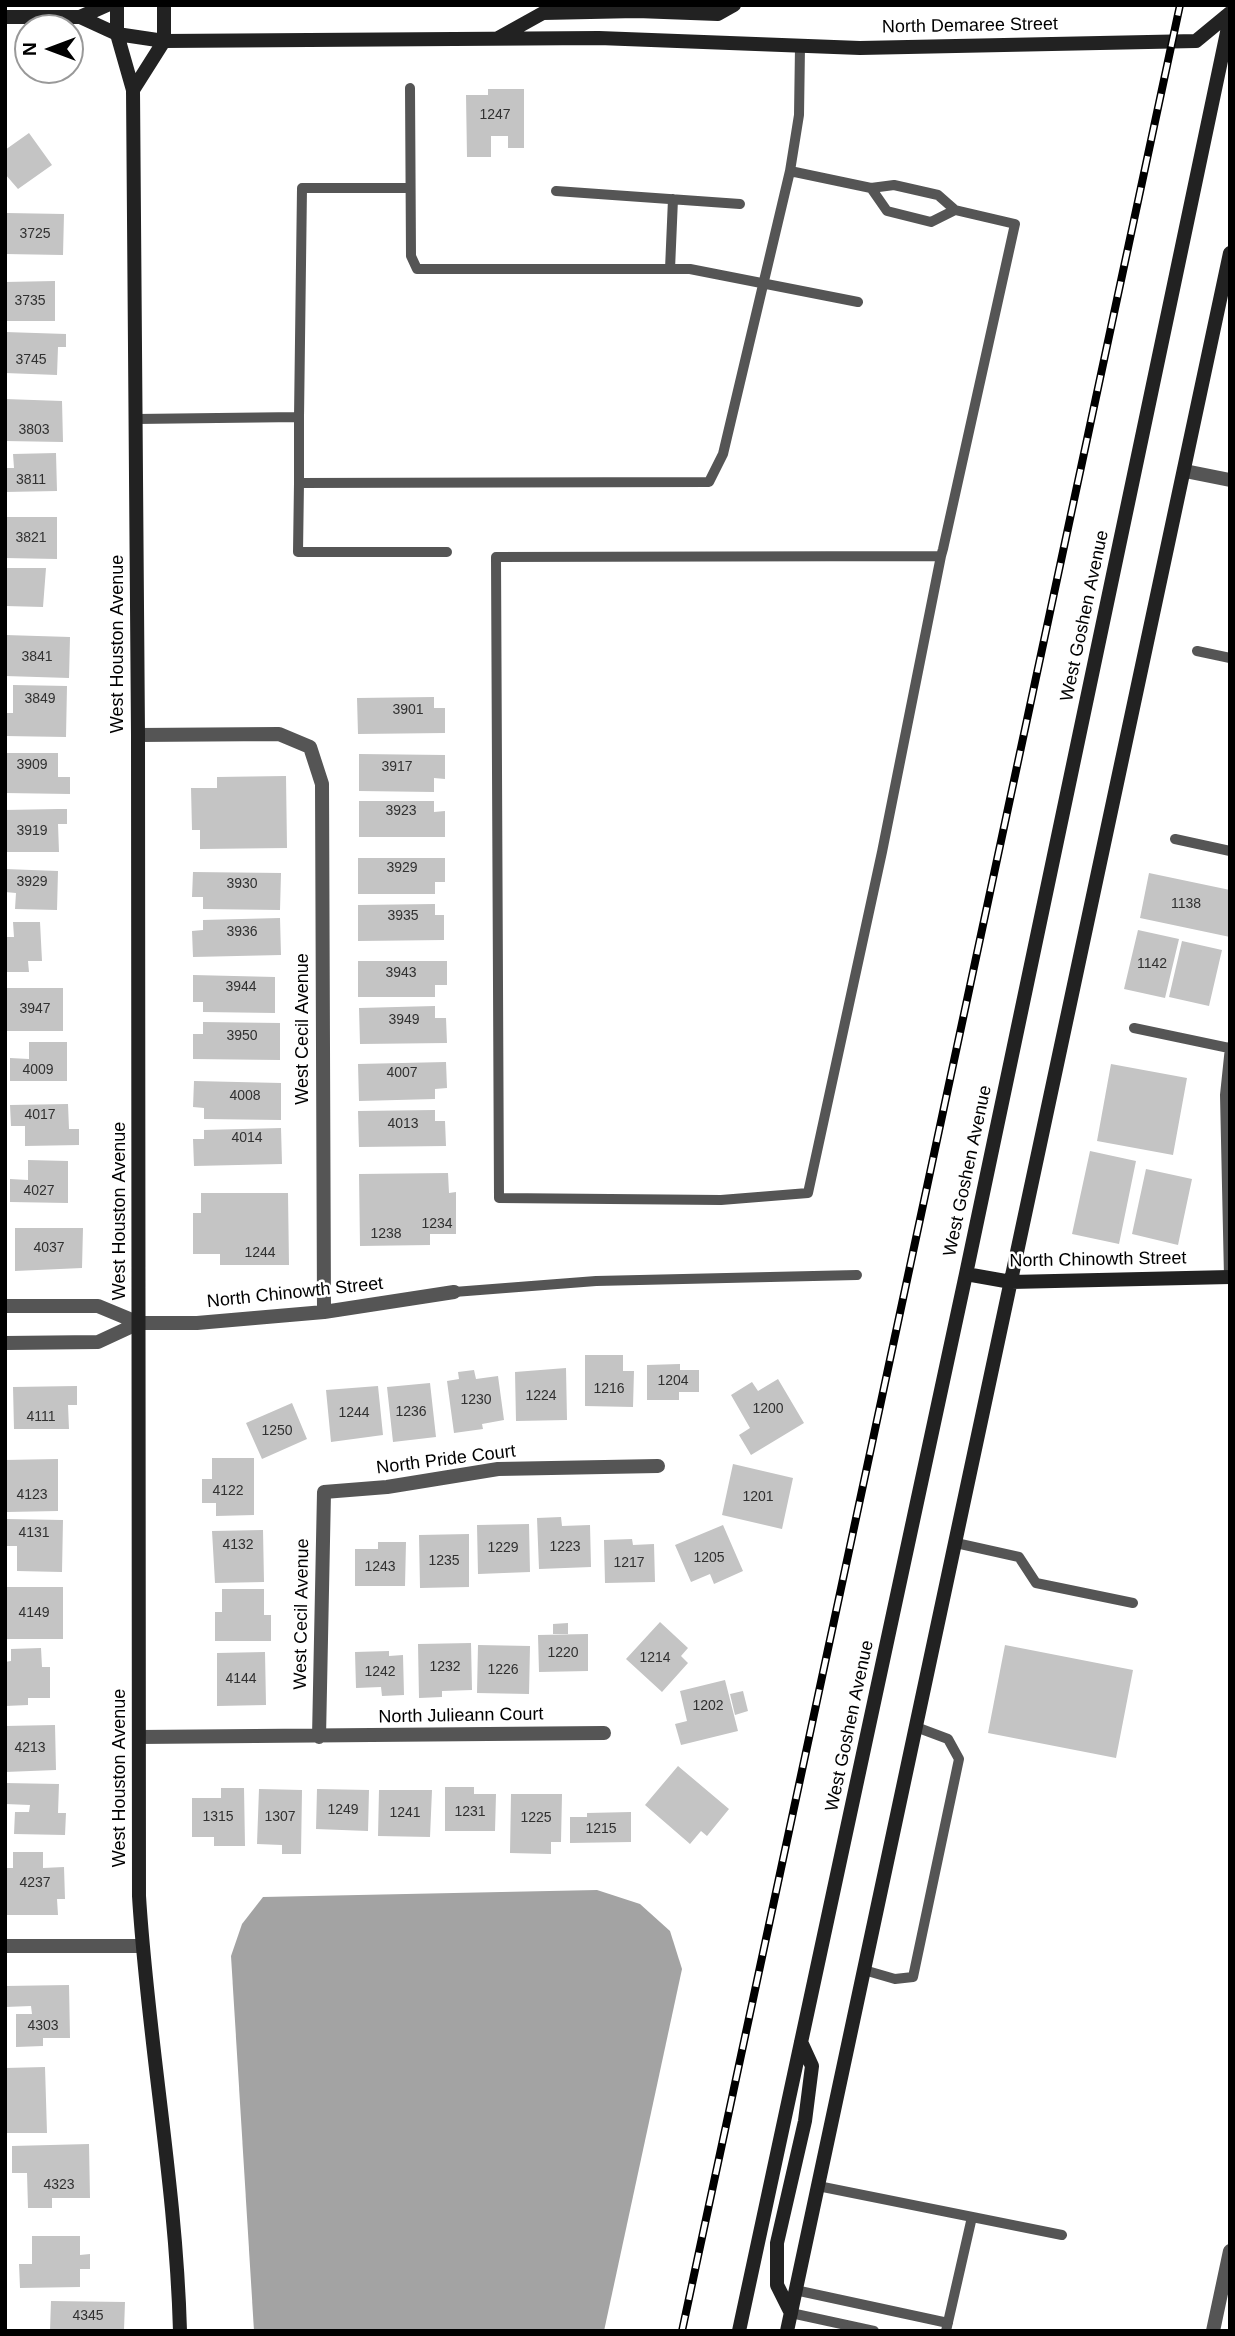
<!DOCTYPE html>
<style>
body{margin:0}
#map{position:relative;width:1235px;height:2336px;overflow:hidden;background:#fff;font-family:Arial,sans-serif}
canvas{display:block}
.frame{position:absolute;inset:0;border:7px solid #000;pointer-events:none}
.north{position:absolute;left:14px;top:14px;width:70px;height:70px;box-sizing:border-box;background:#fff;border:2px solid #999;border-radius:50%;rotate:270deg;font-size:19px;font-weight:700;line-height:28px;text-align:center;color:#000}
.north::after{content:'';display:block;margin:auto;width:24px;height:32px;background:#000;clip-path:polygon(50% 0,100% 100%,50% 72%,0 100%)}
</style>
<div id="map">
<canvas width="1235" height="2336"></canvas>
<div class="frame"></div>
<div class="north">N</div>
</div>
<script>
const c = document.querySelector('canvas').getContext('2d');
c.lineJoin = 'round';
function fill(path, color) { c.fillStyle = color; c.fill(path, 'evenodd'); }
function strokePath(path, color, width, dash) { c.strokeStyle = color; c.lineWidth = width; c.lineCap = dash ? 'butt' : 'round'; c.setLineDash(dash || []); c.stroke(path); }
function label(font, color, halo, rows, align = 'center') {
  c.font = font + ' Arial,sans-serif'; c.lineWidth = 5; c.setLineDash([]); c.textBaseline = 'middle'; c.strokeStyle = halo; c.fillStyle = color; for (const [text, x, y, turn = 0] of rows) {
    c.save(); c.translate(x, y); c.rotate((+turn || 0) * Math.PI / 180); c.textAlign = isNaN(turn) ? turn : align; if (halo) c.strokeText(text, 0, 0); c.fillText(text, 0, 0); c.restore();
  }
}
fill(new Path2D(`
 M597,1890L640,1904L670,1931L682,1969L604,2331H254L231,1956L242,1924L263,1897Z`), '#a3a3a3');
fill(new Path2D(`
 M488,89H524V148H508V136H491V157H467L466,95H488Z
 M29,133L52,165L18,189L5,174V150Z
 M6,213L64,214L63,255L5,254Z
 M55,281V321H5V282Z
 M5,332L66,334V347H58L57,375L5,373Z
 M5,399L62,401L63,442L5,441Z
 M56,453L57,491L5,492V468H14L13,454Z
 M5,517H57V559L5,558Z
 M5,568H46L43,607L5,606Z
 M5,635L70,637L69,678L5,676Z
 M13,685L67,686L66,737L5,736V713H13Z
 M434,697V708H445V733L358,734L357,698Z
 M5,753H58V777H70V794L5,793Z
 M359,754L445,755V779L434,778V792L359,791Z
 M286,776L287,848L200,849V830H192L191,788H217V777Z
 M359,801H434V812L445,811V837H359Z
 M58,809H67V824H58L59,852H5V810Z
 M358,858H445V882H435V894H358Z
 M5,869L58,871L57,910L15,909L16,893L5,892Z
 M193,872L281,873L280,910L203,909V897H192Z
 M1149,873L1230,890V937L1140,918Z
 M435,904V915H444V940L358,941V905Z
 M280,918L281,955L193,957L192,931L203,930V920Z
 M13,922H40L42,961H28L29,972H5V937H14Z
 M1138,930L1179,939L1165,998L1124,989Z
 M1182,941L1222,950L1209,1006L1169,997Z
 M358,961H447V985H435V997H358Z
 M193,975L275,977V1013L203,1012V1002H193Z
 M6,988H63V1031H7Z
 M435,1006V1018H446L447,1043L360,1044L359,1008Z
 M203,1022L280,1023V1060L193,1059V1034H203Z
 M29,1042H67V1081H10V1058L29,1059Z
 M446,1062L447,1088L435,1089V1099L359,1101L358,1064Z
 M1111,1064L1187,1078L1173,1155L1097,1141Z
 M194,1081L281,1083V1120L204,1119V1108L193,1107Z
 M68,1104L69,1129H79V1145L25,1146V1126H11L10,1105Z
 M435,1110V1121H445L446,1146L359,1147L358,1111Z
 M281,1128L282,1164L194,1166L193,1139H204V1130Z
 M1090,1151L1136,1161L1119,1244L1072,1234Z
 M28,1160L68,1161V1203L10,1202V1179L28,1180Z
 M1146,1169L1192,1179L1178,1245L1132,1234Z
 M448,1173L449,1193L456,1192V1234H430V1245L360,1246L359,1174Z
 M201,1193H288L289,1265H220V1254H193V1213H201Z
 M15,1228H83L82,1268L15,1271Z
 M585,1355H623V1371H634L633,1407L585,1406Z
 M680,1364V1370H699V1392H679V1400H647V1365Z
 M566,1368L567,1420L516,1421L515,1372Z
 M474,1370L476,1379L498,1376L504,1420L482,1424L483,1429L454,1433L447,1381L459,1379L458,1372Z
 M778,1379L804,1423L751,1455L739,1435L750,1428L731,1395L752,1382L758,1391Z
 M430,1383L436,1437L393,1442L387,1387Z
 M77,1386V1405H68L69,1429H14L13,1387Z
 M378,1386L383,1435L331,1442L326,1390Z
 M292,1403L307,1439L262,1459L246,1423Z
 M212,1458H254V1515L216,1516V1503H202V1479H212Z
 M58,1459V1511L7,1512L5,1460Z
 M733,1464L793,1478L782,1529L722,1515Z
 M561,1517L562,1526L590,1525L591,1567L539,1569L537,1518Z
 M5,1519L63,1520L62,1572L17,1571V1546H5Z
 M529,1524L530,1572L478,1574L477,1525Z
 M723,1525L743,1571L714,1584L710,1574L691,1582L675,1545Z
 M263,1530L264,1582L215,1583L212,1531Z
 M469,1534V1587L420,1588L419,1535Z
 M632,1539L633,1545L654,1544L655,1582L605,1583L604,1540Z
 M378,1542H406L405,1586H355V1549H378Z
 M5,1587H63V1639H5Z
 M222,1589H264V1615H271V1641H215V1612H222Z
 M660,1622L688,1648L681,1656L688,1663L662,1692L626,1659Z
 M568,1623V1634H553V1624Z
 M588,1634V1671L539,1672L538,1635Z
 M471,1643L472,1690L442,1691V1697L419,1698L418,1644Z
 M478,1645L530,1646L529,1694L477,1693Z
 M1005,1645L1133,1670L1116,1758L988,1733Z
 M41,1648L42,1667H50V1698H28V1705L5,1706V1662L11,1661V1649Z
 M389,1651V1656L403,1655L404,1695L382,1696L381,1687L356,1688L355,1652Z
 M265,1652L266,1705L217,1706V1653Z
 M725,1680L738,1731L681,1745L675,1724L687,1721L680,1691Z
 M743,1691L748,1711L735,1715L730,1694Z
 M55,1725L56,1770L5,1772V1726Z
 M678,1766L729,1809L707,1836L701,1831L690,1844L645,1805Z
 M5,1783L59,1784L58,1813H66L65,1835L14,1834L15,1812H29L30,1805L5,1804Z
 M445,1787H474V1794H496L495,1831H445Z
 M221,1788H244L245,1846H214V1837H192V1798H221Z
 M259,1789L302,1790L301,1854H282V1845L257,1844Z
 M317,1789L369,1790L368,1831L316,1829Z
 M379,1790H432L430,1837L378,1836Z
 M511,1794H562L561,1842H551V1854L510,1853Z
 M631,1812V1842L570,1843V1817H587V1813Z
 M13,1852H43V1868L64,1867L65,1899H57L58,1915H5V1868H13Z
 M69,1985L70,2038H43V2046L16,2047V2014H32L31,2006L5,2007V1986Z
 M45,2067L47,2133H6L5,2068Z
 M89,2144L90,2198H52V2208H28L27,2173H12V2146Z
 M32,2236H80V2255L90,2254V2269H80V2287L20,2288L19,2264H32Z
 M51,2301L125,2302L124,2330L50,2331Z`), '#c4c4c4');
strokePath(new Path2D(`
 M800,47L799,115L790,171L871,188L894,185L938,195L955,210L1015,224L943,549L941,556L882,852L808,1193L721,1200L499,1198L496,557L941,556
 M410,88L411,256L417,269H690L858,302
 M871,188L887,211L931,222L955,210
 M556,191L740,204
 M670,269L673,199
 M299,417L302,188H409
 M136,419L299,417V483L709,482L723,454L790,171
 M299,483L298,552H447
 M1197,651L1230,658
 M1175,839L1230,851
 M1134,1028L1229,1048
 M1229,1277L1225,1095L1230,1047
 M454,1292L596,1281L857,1275
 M956,1543L1019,1557L1036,1583L1133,1603
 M864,1970L895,1979L913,1977L959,1759L948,1739L916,1727
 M818,2186L1062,2235
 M795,2290L948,2323
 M791,2313L874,2331
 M946,2331L972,2217`), '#555', 10);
strokePath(new Path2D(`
 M1185,471L1230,480
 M138,735L279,734L310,747L322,784L324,1312
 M5,1306H98L139,1323H197L324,1312L454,1292
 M5,1343L98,1342L139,1323
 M139,1737L604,1733
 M319,1737L324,1492L387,1487L498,1469L658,1466
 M5,1946H142
 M1213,2331L1230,2251`), '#555', 14);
strokePath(new Path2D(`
 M117,5V34L133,90L138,735L139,1896C148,2042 176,2185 180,2331
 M5,17H80L117,34L164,41L599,38L860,48L1196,41L1230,13
 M80,17L107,5
 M498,38L543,13L637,11L718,14L734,5
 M133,90L164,41V5
 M966,1274L1011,1282L1230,1277
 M791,2313L777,2285V2243L805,2121L812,2066L801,2042
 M739,2331L966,1274L1230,18
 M787,2331L1230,253`), '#222', 14);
const rail = new Path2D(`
 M682,2331L1180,5`);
strokePath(rail, '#000', 8);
strokePath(rail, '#fff', 5, [16]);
label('14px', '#313131', null, [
 ["1247",495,115],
 ["3725",35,234],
 ["3735",30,301],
 ["3745",31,360],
 ["3803",34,430],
 ["3811",31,480],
 ["3821",31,538],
 ["3841",37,657],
 ["3849",40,699],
 ["3901",408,710],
 ["3909",32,765],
 ["3917",397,767],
 ["3923",401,811],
 ["3919",32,831],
 ["3929",402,868],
 ["3929",32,882],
 ["3930",242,884],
 ["1138",1186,904],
 ["3935",403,916],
 ["3936",242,932],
 ["1142",1152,964],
 ["3943",401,973],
 ["3944",241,987],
 ["3947",35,1009],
 ["3949",404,1020],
 ["3950",242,1036],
 ["4009",38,1070],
 ["4007",402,1073],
 ["4008",245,1096],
 ["4017",40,1115],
 ["4013",403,1124],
 ["4014",247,1138],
 ["4027",39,1191],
 ["1234",437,1224],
 ["1238",386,1234],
 ["4037",49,1248],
 ["1244",260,1253],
 ["1204",673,1381],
 ["1216",609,1389],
 ["1224",541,1396],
 ["1230",476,1400],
 ["1200",768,1409],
 ["1236",411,1412],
 ["1244",354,1413],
 ["4111",41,1417],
 ["1250",277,1431],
 ["4122",228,1491],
 ["4123",32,1495],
 ["1201",758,1497],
 ["4131",34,1533],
 ["4132",238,1545],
 ["1223",565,1547],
 ["1229",503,1548],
 ["1205",709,1558],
 ["1235",444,1561],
 ["1217",629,1563],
 ["1243",380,1567],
 ["4149",34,1613],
 ["1220",563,1653],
 ["1214",655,1658],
 ["1232",445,1667],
 ["1226",503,1670],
 ["1242",380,1672],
 ["4144",241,1679],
 ["1202",708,1706],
 ["4213",30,1748],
 ["1249",343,1810],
 ["1231",470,1812],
 ["1241",405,1813],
 ["1315",218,1817],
 ["1307",280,1817],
 ["1225",536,1818],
 ["1215",601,1829],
 ["4237",35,1883],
 ["4303",43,2026],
 ["4323",59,2185],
 ["4345",88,2316]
]);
label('18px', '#000', '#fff', [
 ["North Demaree Street",970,26,-1],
 ["West Goshen Avenue",1085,616,-78],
 ["West Houston Avenue",118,644,-90],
 ["West Cecil Avenue",303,1029,-90],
 ["West Goshen Avenue",968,1171,-78],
 ["West Houston Avenue",120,1211,-90],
 ["North Chinowth Street",1098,1260,-1],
 ["North Chinowth Street",295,1293,-6],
 ["North Pride Court",446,1460,-7],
 ["West Cecil Avenue",302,1614,-89],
 ["North Julieann Court",461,1716,-1],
 ["West Goshen Avenue",850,1726,-78],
 ["West Houston Avenue",120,1778,-90]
]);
</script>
